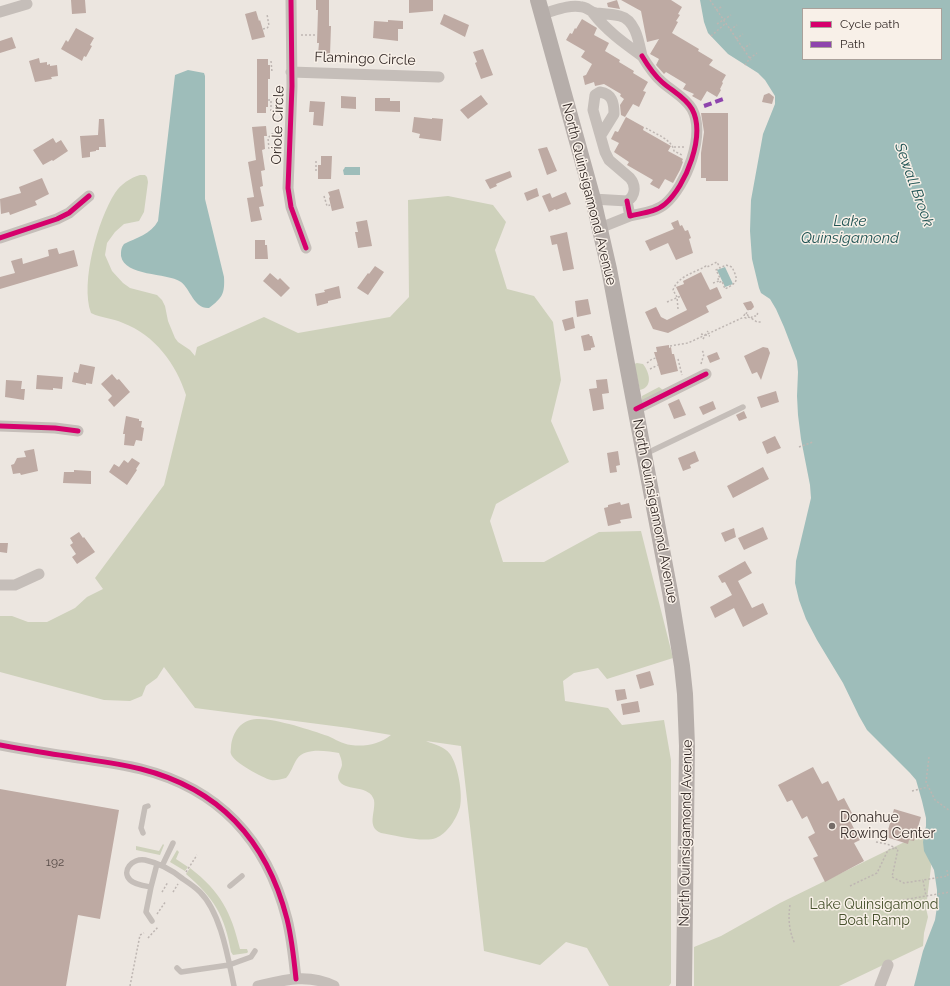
<!DOCTYPE html>
<style>
body{margin:0}
#map{position:relative;width:950px;height:986px;overflow:hidden;background:#ece6e0;font-family:Raleway,sans-serif}
canvas{display:block}
.legend{position:absolute;left:802px;top:8px;width:140px;height:52px;box-sizing:border-box;background:#f8f0e8;border:1px solid #aaa19b;margin:0;padding:5px 7px;list-style:none;font-size:12px;color:#352b28}
.legend li{display:flex;align-items:center;gap:8px;height:20px}
.legend b{width:20px;border:1px solid #aaa19b}
</style>
<div id="map">
<canvas width="950" height="986"></canvas>
<ul class="legend">
<li><b style="height:5px;background:#d6006c"></b>Cycle path</li>
<li><b style="height:5px;background:#8e44ad"></b>Path</li>
</ul>
</div>
<script>
const c = document.querySelector('canvas').getContext('2d');
c.lineJoin = 'round';
function fill(path, color) { c.fillStyle = color; c.fill(path, 'evenodd'); }
function strokePath(path, color, width, dash) { c.strokeStyle = color; c.lineWidth = width; c.lineCap = dash ? 'butt' : 'round'; c.setLineDash(dash || []); c.stroke(path); }
function label(font, color, halo, rows, align = 'center') {
  c.font = font + ' Raleway,sans-serif'; c.lineWidth = 3; c.setLineDash([]); c.textBaseline = 'middle'; c.strokeStyle = halo; c.fillStyle = color; for (const [text, x, y, turn = 0] of rows) {
    c.save(); c.translate(x, y); c.rotate((+turn || 0) * Math.PI / 180); c.textAlign = isNaN(turn) ? turn : align; if (halo) c.strokeText(text, 0, 0); c.fillText(text, 0, 0); c.restore();
  }
}
fill(new Path2D(`
 M140,175H145L147,177L148,182L144,212L139,221L124,224L115,232L107,243L105,255L112,271L123,283L130,288L157,295L162,300L165,306L168,321L175,338L178,342L190,350L195,356L197,347L264,317L298,333L390,317L409,297L408,200L448,196L493,205L506,222L495,250L507,289L534,296L553,322L561,380L551,421L569,462L496,504L490,521L503,562H544L599,532L641,531L673,658L607,679L598,668L574,673L563,681L565,701L608,708L622,725L664,720L671,760V983L669,986H609L587,948L566,942L540,965L484,951L461,746L426,741C435,745 444,746 450,754C458,765 463,794 460,807C457,818 447,834 436,838C424,843 394,835 381,833C366,827 376,812 374,800C370,785 347,791 340,782C335,776 341,771 342,765C342,760 340,756 339,753C327,751 305,747 297,759C293,765 291,773 286,778C281,779 276,781 271,780C263,778 233,762 231,754C230,752 231,750 231,747C232,733 241,719 257,719C274,718 311,730 328,736C335,739 342,744 351,745C365,747 380,744 391,735L349,728L195,708L164,667L157,678L146,686L142,696L130,701L104,700L0,672V616H12L28,622H47L75,608L87,597L103,589L95,578L164,485L186,395C176,364 155,335 123,323C112,318 101,318 91,313C80,283 98,219 115,193C121,184 130,178 140,175Z
 M637,363L643,364C650,373 653,387 640,390L634,364Z
 M659,387L663,390L642,402V396Z
 M929,830L931,867L926,908L928,917L924,933L923,946L839,986H694V947L721,936L780,903Z
 M163,844L164,845L160,855L136,850V846L159,851Z
 M177,850L179,852L176,859L188,867L185,871L170,862Z
 M190,868C221,892 231,912 240,949H247L248,952L247,953L233,955L231,952C225,916 214,898 186,874Z`), '#ced1bb');
fill(new Path2D(`
 M700,0H950V986H914L923,951L935,920L937,907V890L934,870L924,851L923,842L926,826V818L922,801L916,780L910,773L867,730L859,716L843,683L817,640L806,619L799,600L795,583L796,561L811,498L810,485L801,439L798,415L797,396L798,372L797,361L784,327L776,309L770,299L761,293L759,288L752,259L750,231L751,200L763,134L775,104V96L765,80L758,73L728,54L708,33L704,22ZM803,9H941V59H803Z
 M188,70L204,73L205,76V199L224,277C225,294 222,298 209,308C194,309 191,290 181,282C166,272 125,277 121,256C121,251 121,248 124,244C136,238 151,234 158,221L175,75Z
 M345,167H360V175H344L343,170L344,169Z
 M725,267L733,284L725,287L717,270Z`), '#9ebdba');
fill(new Path2D(`
 M71,0H85L86,13L72,14Z
 M316,0H329V26H331L330,55L318,54L319,43H317L318,10H316Z
 M409,0H433V11L409,13Z
 M617,0L620,9L608,7L607,3Z
 M621,0H671L682,7L678,14L680,15L676,21L678,22L672,33L699,49L698,51L713,60L709,65L726,75L722,82L723,83L720,89L721,90L717,97L707,91L701,101L692,96L694,94L683,89L686,84L666,72L664,74L656,65L659,59L650,54L659,39L647,42L641,11Z
 M256,11L259,21L260,20L265,37L252,40L245,14Z
 M444,14L469,25L465,37L440,24Z
 M582,19L597,28L594,35L609,43L605,51L620,60L619,62L634,71L633,73L648,82L643,91L646,92L639,107L633,104L625,117L621,115L620,105L624,99L620,96L621,94L604,84L595,86L594,82L585,85L583,76L586,75L592,64L581,57L585,51L566,40L570,33L572,34L575,28L576,29Z
 M388,20L403,21V29H398V41L373,38L374,21L388,22Z
 M76,28L94,38L90,45L92,46L86,57L84,56L82,61L61,49L66,40L68,42Z
 M12,37L16,48L0,53V41Z
 M483,49L493,75L481,79L475,63L477,62L473,52Z
 M39,58L40,63L47,62V65L50,64V66L57,65L58,76L51,77L52,79L35,82L29,61Z
 M257,59H268V65H270V79H268V107H266V113H257Z
 M769,93L774,97L772,104L762,102L764,95Z
 M481,95L488,104L468,119L460,110Z
 M341,96L356,97V109L341,108Z
 M375,98H390V101H400V112L375,111Z
 M310,101L325,102L323,126L313,125L314,112H309Z
 M701,113H728V181H706V178H701V153L704,132Z
 M414,117L432,119V118L443,119L441,141L419,138L420,134L412,132Z
 M626,117L644,127L643,130L671,146L668,151L683,159L682,161L683,162L680,170L673,183L665,179L659,189L650,184L653,180L627,165L629,162L614,152L619,143L611,139L615,131L618,132Z
 M99,119H104L106,147H99V150H96V151L90,152V157L82,158L80,136L98,135Z
 M266,126L267,136H264L265,149L262,150L265,170L261,171L263,186L260,187L264,206L259,207L262,220L251,222L247,198L254,197L248,162L256,160L252,127Z
 M53,138L56,143L61,140L68,151L53,161L52,160L43,165L33,150Z
 M547,147L557,171L547,175L538,149Z
 M321,156H332L331,179H318V165H321Z
 M510,171L512,177L496,184L497,186L490,189L485,180Z
 M42,178L49,194L35,201L37,205L10,215L9,212L1,214L0,199L21,193L19,187Z
 M537,188L539,196L527,201L524,193Z
 M339,189L344,208L332,211L329,198L330,197L328,192Z
 M566,192L571,204L556,210L555,209L549,212L542,196L550,193L552,198Z
 M367,220L372,246L358,248L355,232H358L356,222Z
 M678,220L680,226L682,225L685,231L688,230L691,238L689,239L693,253L676,260L668,243L650,251L645,241L674,229L671,223Z
 M567,232L574,269L563,271L557,244L552,245L550,236Z
 M255,240H265V245H267L268,259H255Z
 M57,248L59,254L74,250L78,266L0,289V277L15,273L11,261L22,258L23,264L49,256L48,250Z
 M375,266L384,272L368,295L357,288L368,273L369,274Z
 M701,272L710,290L717,287L722,298L706,306L709,312L668,333L653,329L645,312L656,307L661,317L667,320L687,310L676,287L684,284L683,281Z
 M270,273L278,280L280,278L290,288L281,297L263,281Z
 M339,286L341,298L328,301V303L317,306L315,294L325,292L324,290Z
 M588,299L591,314L577,317L575,301Z
 M751,301L753,304L754,307L751,310H747L743,303Z
 M573,317L575,328L565,331L562,320Z
 M589,334L590,336H592L595,347L591,348V350L584,351L581,336Z
 M669,345V348L671,347L672,354H674L678,371L661,375L654,352H657L656,347Z
 M763,347L768,348L770,353L761,380L757,372L752,374L744,356Z
 M717,352L720,359L710,363L707,356Z
 M80,364L95,367L92,384L86,383V385L72,382L74,372L78,373Z
 M112,374L117,380L119,379L130,392L114,407L108,400L112,396L101,384Z
 M37,375L63,377L62,389L53,388V390L36,389Z
 M607,379L609,393L602,394L604,409L593,411L589,389L597,388L596,380Z
 M6,380L22,381L21,389H25L24,400L5,397Z
 M776,391L779,402L761,408L757,397Z
 M679,399L686,415L674,419L668,404Z
 M713,401L716,409L703,415L699,407Z
 M744,411L747,418L739,421L736,415Z
 M126,416L139,419V421H142L141,427L144,428L142,441L136,440L134,446L124,445L125,434H123Z
 M775,436L781,448L767,454L762,442Z
 M34,449L38,471L21,475L20,473L13,474L11,465L14,464L17,458L26,457L24,451Z
 M618,451L620,465L616,466L617,472L610,473L607,453Z
 M695,451L699,461L690,465L691,468L683,471L678,458Z
 M132,458L140,463L136,469L137,470L127,485L109,472L114,464L119,467L124,460L128,463Z
 M763,467L769,479L733,498L727,486Z
 M74,470L91,471V484L63,483L64,472H74Z
 M620,502L621,505L629,503L632,518L620,520L621,523L608,526L604,508L608,507V505Z
 M763,527L768,539L744,550L738,538Z
 M734,528L736,537L725,542L721,533Z
 M79,532L83,538L84,537L95,552L77,564L72,557L76,554L70,545L73,543L70,538Z
 M0,543H8L7,553L0,552Z
 M745,561L752,573L738,581L752,608L763,603L768,614L743,627L734,608L715,618L710,607L732,595L725,582L722,583L718,576Z
 M650,671L654,685L640,689L636,675Z
 M625,689L627,699L617,701L615,690Z
 M638,701L640,712L623,715L621,704Z
 M813,767L822,784L828,781L838,801L844,798L854,817L849,819L860,840L854,843L864,861L825,882L813,858L818,856L808,837L815,833L807,816L802,819L792,800L787,802L778,785Z
 M0,789L119,810L100,919L78,915L66,986H0Z
 M894,809L921,817L914,841L909,840L908,844L886,837Z`), '#beaaa3');
strokePath(new Path2D(`
 M710,0L751,60
 M716,10L723,6
 M717,24L731,15
 M263,29L267,28L269,26L267,14
 M730,30L737,25
 M301,35H317
 M711,36L726,23
 M736,39L743,34
 M743,49L750,44
 M271,61L272,72
 M745,65L750,58L757,53
 M268,100H271V111
 M646,128C655,134 672,139 674,151L682,155
 M674,147H684
 M269,149L268,138L272,134L279,132
 M316,161V173
 M324,196L327,206L330,205
 M713,283L719,281
 M667,302L681,296
 M678,309L677,297L673,290C678,276 694,273 706,266L707,267L717,262L720,268L716,270L720,278L718,279L720,282L722,281L725,289C739,282 738,280 732,267L726,265L720,268
 M744 316a2 2 0 1 1 4 0a2 2 0 1 1-4 0Z
 M746,314L748,310
 M748,317L751,318L757,322H762
 M751,318L753,316H757L758,311
 M701,334L710,336
 M703,339L708,331
 M670,346L688,343L744,317
 M678,359L682,375
 M647,363L652,359L656,358
 M701,364L704,354L702,350
 M650,369L658,365
 M799,447L813,442
 M929,757L926,782L935,800L950,811
 M912,791L928,787
 M876,842L887,844L898,849L892,877L904,883L923,880
 M947,870L948,876L923,880L926,896L950,892
 M186,872L197,855
 M850,886L877,873L888,850L895,848
 M162,892L168,882
 M173,892L178,884
 M903,900L926,896
 M790,905C788,919 789,931 795,944
 M157,914L166,901
 M148,938L158,927
 M130,986L140,935L144,933`), '#beb6b2', 1.5, [2, 2]);
strokePath(new Path2D(`
 M645,454L743,407
 M143,833L141,828L145,807L148,806
 M162,866L173,843
 M230,886L242,876
 M151,887C145,886 135,885 130,880C121,871 132,858 145,860C159,863 172,870 183,879C189,883 195,887 200,892C221,913 228,958 234,986
 M152,921L146,912L151,887L157,864
 M177,968L181,972L229,965L251,957L255,951`), '#c5beb9', 5.5);
strokePath(new Path2D(`
 M291,0L292,86L288,188L291,207L306,248
 M0,12L27,4
 M542,14C554,11 569,4 582,7C587,7 590,12 596,13C604,14 612,14 620,16C636,20 639,43 642,56C624,43 607,31 593,13
 M291,72L439,77
 M593,199L627,201C636,196 636,185 630,178L609,160L605,152L593,110L595,95L600,92C612,94 614,102 614,114L601,135
 M627,201L630,216C642,213 656,212 665,204C686,186 706,135 692,109C685,97 672,91 662,82C654,75 648,66 642,56
 M600,228L630,216
 M0,238L57,219L69,213L89,196
 M636,409L706,374
 M0,426L55,428L78,431
 M0,585H15L39,574
 M0,745C22,749 44,753 66,756C91,760 116,763 141,769C220,789 267,841 287,919C292,939 294,959 296,979
 M258,986C284,980 308,973 334,986
 M880,986L888,965`), '#c5beb9', 11);
strokePath(new Path2D(`
 M538,0L593,199L609,269L670,592L682,666L685,694L687,746L684,986`), '#b6aeaa', 16);
strokePath(new Path2D(`
 M704,106L726,98`), '#8e44ad', 4, [8, 4]);
strokePath(new Path2D(`
 M291,0L292,86L288,188L291,207L306,248
 M627,201L630,216C642,213 656,212 665,204C686,186 706,135 692,109C685,97 672,91 662,82C654,75 648,66 642,56
 M0,238L57,219L69,213L89,196
 M636,409L706,374
 M0,426L55,428L78,431
 M0,745C22,749 44,753 66,756C91,760 116,763 141,769C220,789 267,841 287,919C292,939 294,959 296,979`), '#d6006c', 5);
for (const [x, y, r, color] of [
 [832,826,4,"#756c68"]
]) { const dot = new Path2D(); dot.arc(x, y, r, 0, 2 * Math.PI); c.fillStyle = color; c.fill(dot); strokePath(dot, '#f8f0e8', 1.5); }
label('12px', '#574b47', null, [
 ["192",55,862]
]);
label('14px', '#352b28', '#f8f0e8', [
 ["Flamingo Circle",365,59,2],
 ["Oriole Circle",278,125,-88],
 ["North Quinsigamond Avenue",589,194,76],
 ["North Quinsigamond Avenue",655,511,79],
 ["North Quinsigamond Avenue",686,833,-89]
]);
label('14px', '#352b28', '#f8f0e8', [
 ["Donahue",840,818],
 ["Rowing Center",840,834]
], 'left');
label('14px', '#47522d', '#f8f0e8', [
 ["Lake Quinsigamond",874,905],
 ["Boat Ramp",874,921]
]);
label('italic 15px', '#205454', '#f8f0e8', [
 ["Sewall Brook",914,185,70],
 ["Lake",850,221],
 ["Quinsigamond",850,238]
]);
</script>
